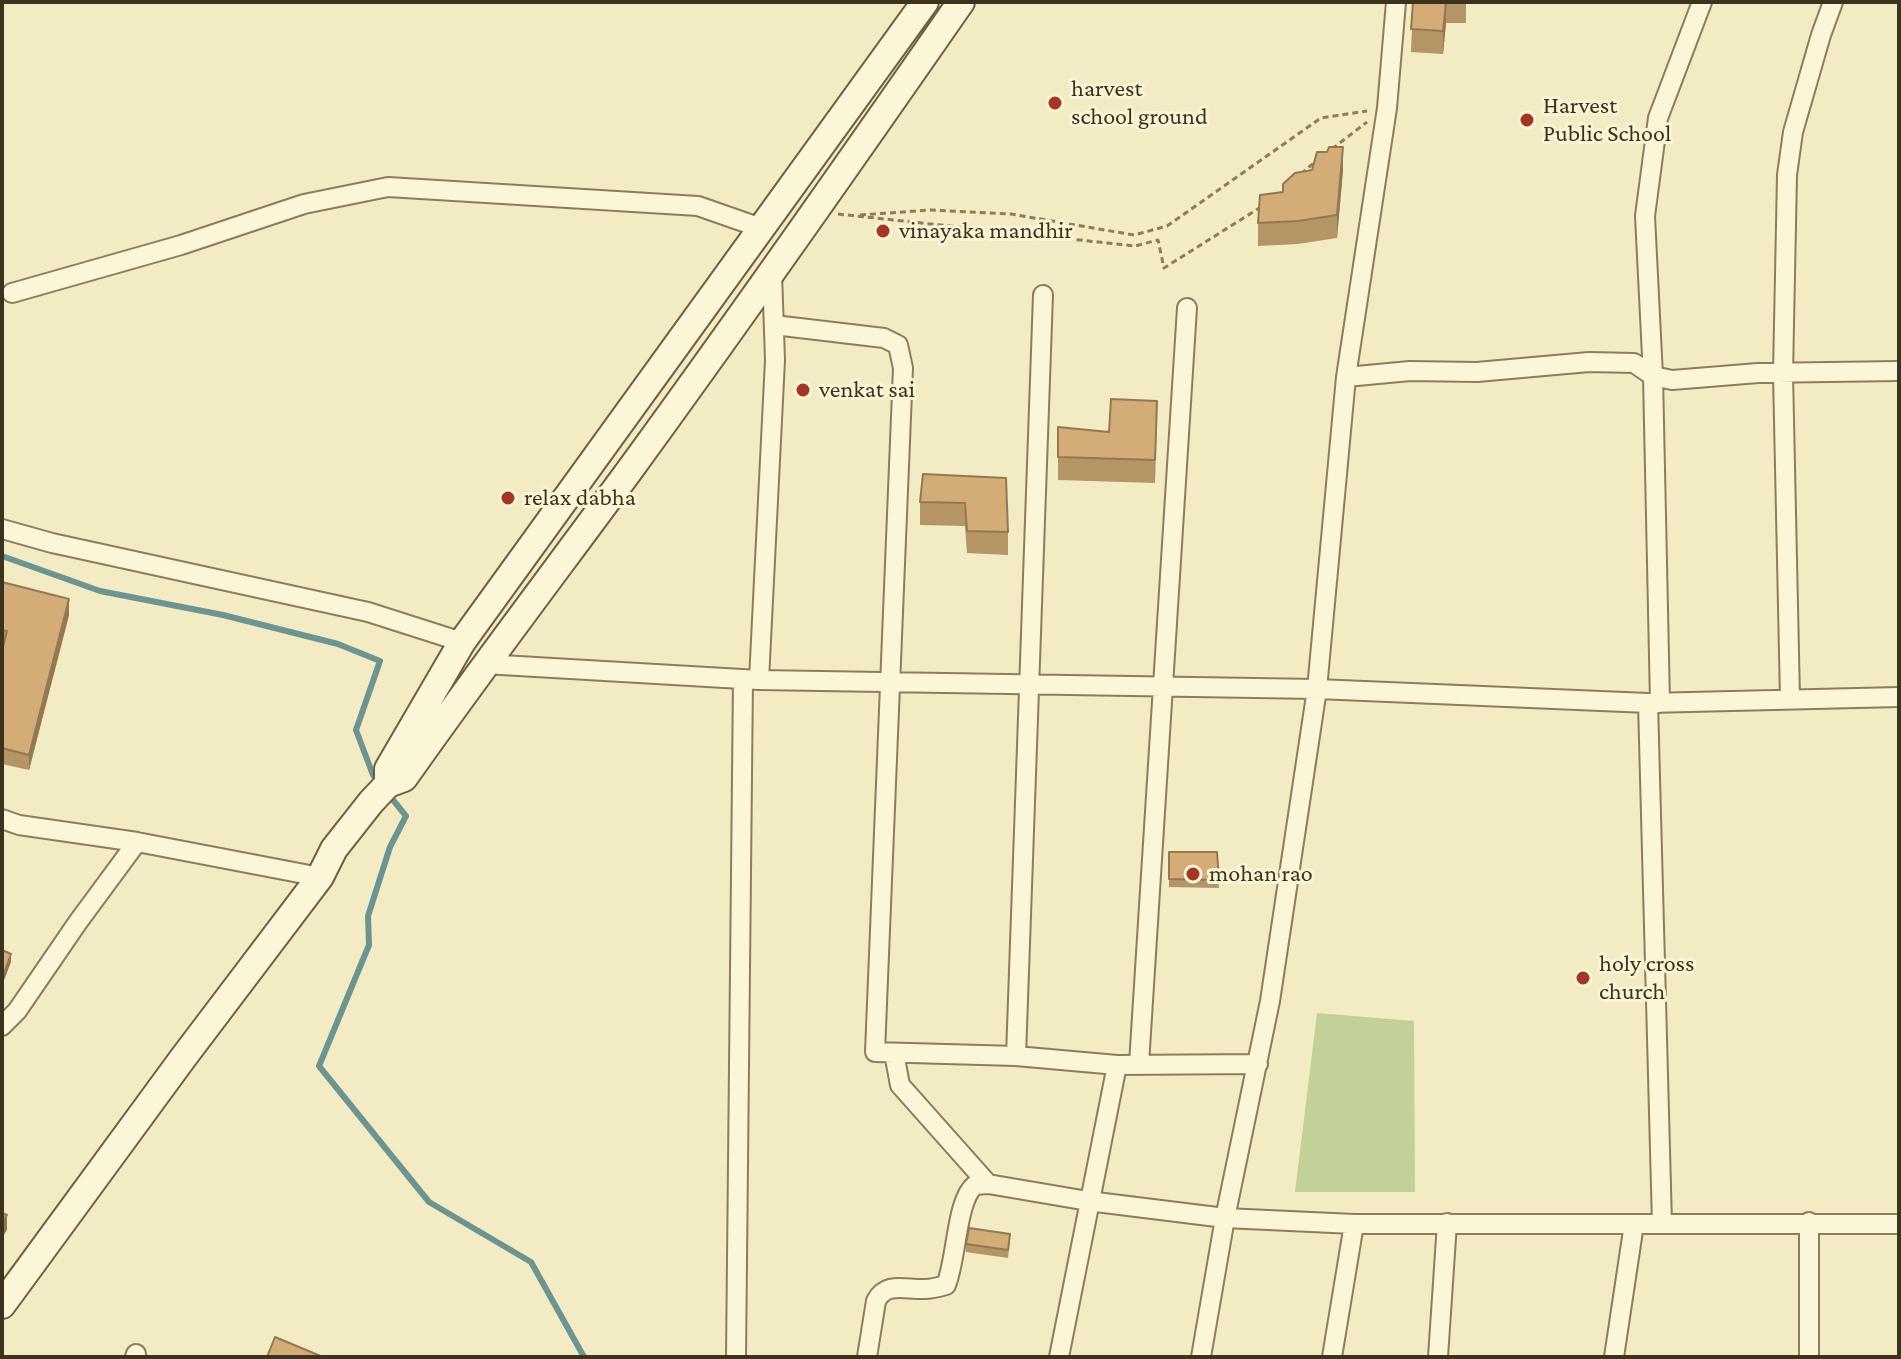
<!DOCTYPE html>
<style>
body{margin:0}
#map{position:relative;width:1901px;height:1359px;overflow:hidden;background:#f2ebc4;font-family:"Crimson Pro",serif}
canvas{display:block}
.frame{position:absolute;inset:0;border:4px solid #3d321e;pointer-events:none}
</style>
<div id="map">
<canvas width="1901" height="1359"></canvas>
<div class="frame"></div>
</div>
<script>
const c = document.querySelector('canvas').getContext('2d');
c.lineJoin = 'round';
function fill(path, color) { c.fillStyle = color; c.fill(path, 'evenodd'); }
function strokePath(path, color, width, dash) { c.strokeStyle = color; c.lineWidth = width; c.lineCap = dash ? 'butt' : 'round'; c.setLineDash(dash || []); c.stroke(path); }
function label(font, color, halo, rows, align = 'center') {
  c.font = font + ' "Crimson Pro",serif'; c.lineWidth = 6; c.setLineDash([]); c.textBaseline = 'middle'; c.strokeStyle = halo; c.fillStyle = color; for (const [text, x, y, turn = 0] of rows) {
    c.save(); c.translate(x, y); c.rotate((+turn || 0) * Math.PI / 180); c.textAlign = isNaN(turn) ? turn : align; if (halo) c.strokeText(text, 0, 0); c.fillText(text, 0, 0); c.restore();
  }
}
fill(new Path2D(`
 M1317,1013L1414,1021L1415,1192H1295Z`), '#c1d197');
strokePath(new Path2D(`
 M2,556L100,591L223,615L338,644L380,661L356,730L373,775L380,783
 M389,795L406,816L390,847L368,916L369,945L319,1066L429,1202L531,1262L584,1357`), '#6c9490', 6);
const street = new Path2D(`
 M12,293L181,245L304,204L388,187L698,206L761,228
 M774,325L884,338L898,345L903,368L875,1052L1016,1056L1117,1065L1258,1064
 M1346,377L1410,371L1477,372L1589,362L1634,363L1653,376L1672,380L1758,373L1899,371
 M2,529L52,543L368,612L462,642
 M484,664L759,680L1317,689L1648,703L1899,697
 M759,680L775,360L772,273
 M1790,699L1783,374L1787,175L1793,132L1821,35L1833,2
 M1648,703L1662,1224
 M1660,703L1653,376L1645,216L1658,118L1702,2
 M2,819L19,825L137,842L320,877
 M2,1026L17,1011L78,922L137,842
 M894,1053L900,1085L988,1184
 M1016,1056L1043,295
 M1139,1064L1187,308
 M1809,1222V1357
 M135,1357L136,1354
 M736,1357L743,679
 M867,1357L876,1301C886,1281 906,1290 925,1289C932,1289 939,1287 946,1285C957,1259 956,1200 975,1185L988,1184L1088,1201L1225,1218L1354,1224H1899
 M1059,1357L1117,1065
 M1201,1357L1225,1218L1270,1001L1317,689L1346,377L1387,108L1396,2
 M1332,1357L1354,1224
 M1438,1357L1447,1223
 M1614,1357L1634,1224`);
const secondary = new Path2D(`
 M388,784V769L462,642L925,2
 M2,1305L183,1058L320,877L334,849L371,802L388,784L404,778C477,674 554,573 629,471C742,316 852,159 961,2`);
strokePath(street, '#8e7d59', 22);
strokePath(secondary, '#705e3c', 30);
strokePath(new Path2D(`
 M1332,149L1367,122
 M1301,174L1316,161
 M838,214L1135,246L1158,240L1164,268L1261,207
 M860,215L931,210L1011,214L1134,235L1167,226L1321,118L1367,111`), '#8e7d59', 3, [6, 4]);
strokePath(street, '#fbf6d8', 18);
strokePath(secondary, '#fbf6d8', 26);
fill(new Path2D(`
 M1413,2H1466V23H1446L1443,54L1411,52Z
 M1343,170L1337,238L1298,244L1258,246V223L1283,192Z
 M1157,424L1155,483L1058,480V427L1109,432Z
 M923,474L1008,532V555L967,553L965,526L920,525V502Z
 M2,582L69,615L29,770L2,764V651L3,646H2Z
 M1217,852L1219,888L1169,887V879Z
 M1010,1242L1008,1258L966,1252V1244Z`), '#b59466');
fill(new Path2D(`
 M1446,2V23L1443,54V31Z
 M1343,147V170L1337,238V215Z
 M69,599V615L29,770V755Z
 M11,954V962L3,983V976Z
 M7,1215V1230L2,1238V1223Z`), '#947853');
const building = new Path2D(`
 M1413,2H1446L1443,31L1411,29Z
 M1329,147H1343L1337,215L1298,221L1258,223L1260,195L1283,192V184L1295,173L1312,170L1317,152H1327Z
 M1111,399L1157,401L1155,460L1058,457V427L1109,432Z
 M923,474L1006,478L1008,532L967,531L965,503L920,502Z
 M2,582L69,599L29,755L2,748V651L7,631L2,630Z
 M1169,852H1217L1219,880L1169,879Z
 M2,950L11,954L3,976L2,975Z
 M2,1213L7,1215L2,1223Z
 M969,1228L1010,1234L1008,1250L966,1244Z
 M275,1337L323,1357H267Z`);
fill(building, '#d3ac77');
strokePath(building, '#947853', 2);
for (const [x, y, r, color] of [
 [1055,103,8,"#a23724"],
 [1527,120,8,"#a23724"],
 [883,231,8,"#a23724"],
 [803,390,8,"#a23724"],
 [508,498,8,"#a23724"],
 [1193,874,8,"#a23724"],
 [1583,978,8,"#a23724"]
]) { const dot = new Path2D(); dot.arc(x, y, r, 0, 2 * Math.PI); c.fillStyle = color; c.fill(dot); strokePath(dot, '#f8f4d4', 3); }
label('24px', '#3d321e', '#f8f4d4', [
 ["harvest",1071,89],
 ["school ground",1071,117],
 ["Harvest",1543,106],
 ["Public School",1543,134],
 ["vinayaka mandhir",899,231],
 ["venkat sai",819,390],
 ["relax dabha",524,498],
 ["mohan rao",1209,874],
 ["holy cross",1599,964],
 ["church",1599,992]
], 'left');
</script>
